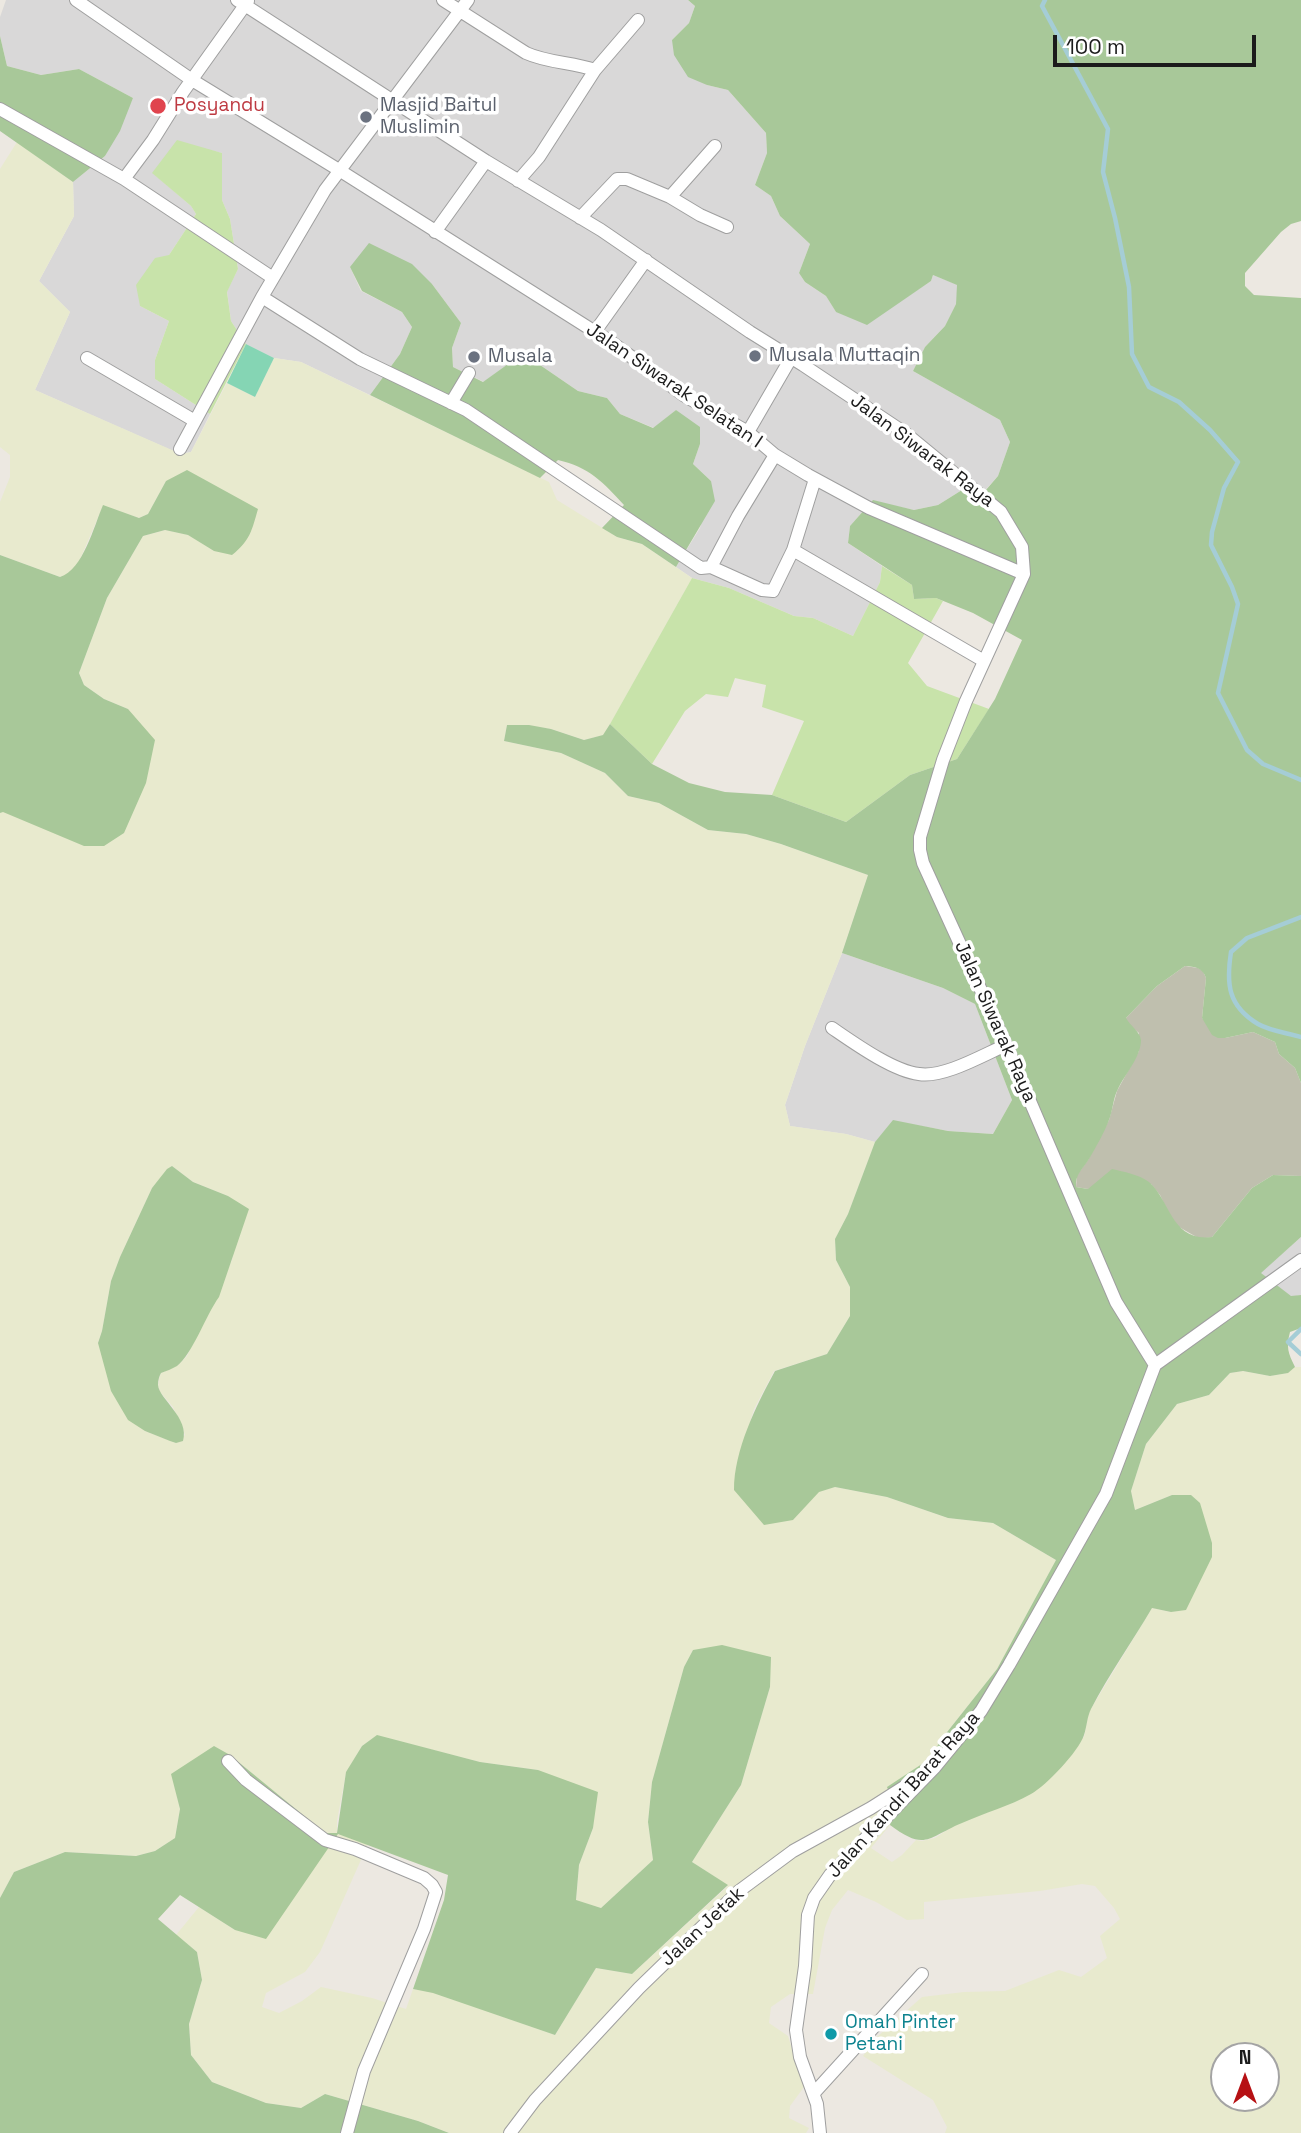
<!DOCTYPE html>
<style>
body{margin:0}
#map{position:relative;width:1301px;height:2133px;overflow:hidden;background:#ece8e1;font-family:"Space Grotesk",sans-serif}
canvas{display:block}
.north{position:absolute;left:1210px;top:2042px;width:70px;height:70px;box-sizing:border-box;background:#fff;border:2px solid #a4a4a4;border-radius:50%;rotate:0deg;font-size:19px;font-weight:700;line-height:28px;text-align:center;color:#1b1b1b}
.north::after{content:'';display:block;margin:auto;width:24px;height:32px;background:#b61014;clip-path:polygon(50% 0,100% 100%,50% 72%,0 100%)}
.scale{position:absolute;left:1053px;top:35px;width:203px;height:32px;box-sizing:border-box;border:4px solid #1b1b1b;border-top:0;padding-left:9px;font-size:21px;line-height:24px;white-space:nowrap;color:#1b1b1b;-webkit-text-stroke:5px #fff;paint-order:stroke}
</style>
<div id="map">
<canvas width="1301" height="2133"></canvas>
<div class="north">N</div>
<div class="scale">100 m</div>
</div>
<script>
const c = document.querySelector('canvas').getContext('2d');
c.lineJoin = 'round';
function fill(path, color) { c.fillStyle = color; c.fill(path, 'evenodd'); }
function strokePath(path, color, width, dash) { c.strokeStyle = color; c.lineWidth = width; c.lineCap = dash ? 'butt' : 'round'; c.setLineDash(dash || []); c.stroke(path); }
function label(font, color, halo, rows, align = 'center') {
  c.font = font + ' "Space Grotesk",sans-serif'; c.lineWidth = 7; c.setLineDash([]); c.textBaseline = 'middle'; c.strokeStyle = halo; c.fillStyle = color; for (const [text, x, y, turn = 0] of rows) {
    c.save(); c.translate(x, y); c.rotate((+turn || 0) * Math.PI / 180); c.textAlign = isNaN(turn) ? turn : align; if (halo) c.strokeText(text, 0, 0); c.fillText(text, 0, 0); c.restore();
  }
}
fill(new Path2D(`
 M6,0H688L695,6L689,23L672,40L707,85L728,90L766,133L767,153L755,185L771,196L780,216L810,244L799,273L805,282L826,296L836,312L902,300L931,281L933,275L958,285L956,304L945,326L925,347L913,371L1000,420L1010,442L998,476L978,498L962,490L938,505L914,510L872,501L850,526L848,543L882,566L880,582L853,636L813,618L794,616L729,588L692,578L676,567L700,528L711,481L693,464L700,444L676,410L654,428L620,414L607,398L578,391L540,365L508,364L484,382L453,367L452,348L461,323L432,284L350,267L361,291L402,312L412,327L400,354L370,395L301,362L274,358L246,344L231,321L227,291L238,269L230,219L222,200V153L205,149L153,173L191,206L196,214L169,255L140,306L169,321L155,360V379L210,414L191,452L180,454L35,390L70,312L39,281L74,216L73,182L105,156L133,98L79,69L41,75L7,66L0,36V17Z
 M842,953L943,988L975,1004L1012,1100L993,1134L948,1131L894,1121L875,1142L846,1134L790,1126L785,1105L805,1046Z
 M1301,1237V1295L1291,1297L1260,1273Z`), '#d9d8d8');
fill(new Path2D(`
 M1185,966L1198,968L1203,971L1206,978L1202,1018L1225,1038L1253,1032L1275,1042L1279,1054L1295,1068L1301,1083V1176L1273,1175L1252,1188L1212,1237L1200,1239L1179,1227L1171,1218L1160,1195L1151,1184L1088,1189L1076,1187L1077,1175L1088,1160L1109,1120L1117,1091L1139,1051V1033L1129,1025L1125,1019L1157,986Z`), '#bfbfae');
fill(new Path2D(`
 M17,142L73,182L74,216L39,281L70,312L35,390L181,454L191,452L227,383L255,397L274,358L301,362L549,482L557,500L617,537L642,544L692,578L604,735L584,740L551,729L507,725L504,741L561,753L605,773L628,796L659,803L708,830L746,834L781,844L868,875L842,953L805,1046L785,1105L790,1126L846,1134L875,1142L848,1214L835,1239L836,1260L850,1287V1316L827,1354L774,1371L754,1409L745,1439L793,1520L819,1491L835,1487L887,1497L948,1518L993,1523L1056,1560L997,1669L940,1741L931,1758L888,1787L893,1803L890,1825L871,1848L892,1862L902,1855L916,1840L922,1841L935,1838L952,1827L1084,1737L1089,1712L1152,1608L1171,1612L1172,1495L1135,1510L1131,1491L1146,1444L1177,1404L1209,1395L1230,1373L1243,1371L1270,1376L1287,1373L1295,1367H1301V2133H945L947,2127L933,2100L863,2056L877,2037L922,1997L964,1992L1005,1991L1059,1970L1081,1977L1107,1958L1100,1936L1120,1919L1114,1908L1095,1886L1082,1884L1040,1891L924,1902V1919L907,1920L876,1902L848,1890L832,1910L825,1928L813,1994H790L771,2007L769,2023L788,2036L804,2087L790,2106L789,2118L809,2128L806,2133H449L418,2121L325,2094L301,2108L266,2103L212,2082L191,2055L189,2024L202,1980L197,1952L176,1935L199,1907L235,1930L337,1834L325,1833L230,1755L172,1774L180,1809L175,1838L155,1851L136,1856L65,1852L14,1872L0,1898V813L128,709L104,699L84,685L79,673L107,598L143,536L165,530L189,535L214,551L166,481L148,514L139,518L103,506L78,564L69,574L60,577L0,555V502L10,477V455L0,447V169ZM172,1166L193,1182L228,1196L234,1248L232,1260L187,1356L178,1365L161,1373L159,1379L158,1386L160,1392L173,1407L183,1429L185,1435L176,1443L145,1431L98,1343L102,1331L111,1281L120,1257L152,1188ZM693,1650L770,1687L741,1785L692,1862L728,1886L632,1974L596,1968L555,2035L433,1992L413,1989L406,2009L372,1998L321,1987L302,2001L279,2013L262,2007L266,1993L305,1972L320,1952L368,1844L337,1833V1821L346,1773L362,1746L377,1736L480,1762L538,1770L593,1828L579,1865L576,1901L601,1908L653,1860L648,1822L652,1782L684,1667ZM1224,2056H1266V2098H1224Z`), '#e8eace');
fill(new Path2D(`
 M177,140L222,153V200L230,219L238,269L227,292L231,321L246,344L210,414L155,379V360L169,321L140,306L136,285L155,258L169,255L196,214L191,206L152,173Z
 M882,566L912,585L914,599L936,598L943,601L908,663L927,686L989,709L957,759L910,775L846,822L772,795L804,721L762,707L766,685L735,678L728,697L706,694L685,711L652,764L610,724L692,578L729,588L794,616L813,618L853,636L880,582Z`), '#c8e3aa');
fill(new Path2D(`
 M688,0H1301V221L1291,224L1281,232L1245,273V286L1254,295L1301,298V1083L1295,1068L1279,1054L1275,1042L1253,1032L1225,1038H1218L1212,1035L1202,1018L1206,978C1202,967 1195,967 1185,966L1157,986L1126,1018C1130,1026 1140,1031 1141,1040C1141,1057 1125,1074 1118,1089C1113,1098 1113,1110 1109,1120C1104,1133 1096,1147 1089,1159C1083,1169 1075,1174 1076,1187L1088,1189L1112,1169C1124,1172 1138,1174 1149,1182C1171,1201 1171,1242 1212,1237L1252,1188L1273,1175L1301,1176V1237L1261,1273L1291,1296L1301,1295V1328L1290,1332C1286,1347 1288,1353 1295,1367L1288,1373L1270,1376L1243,1371L1230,1373L1209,1395L1177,1404L1146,1444L1131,1491L1135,1510L1172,1495H1191L1200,1503L1212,1543V1557L1186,1610L1171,1612L1152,1608C1132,1642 1109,1674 1091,1709C1087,1717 1087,1726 1084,1735C1079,1751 1046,1786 1031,1794C1010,1806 984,1813 962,1823C928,1837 926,1852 890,1825L893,1803L887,1787L931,1758L940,1741L997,1669L1056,1560L993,1523L948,1518L887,1497L835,1487L819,1492L793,1520L764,1525L734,1490C734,1450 756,1406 775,1371L827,1354L850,1316V1287L836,1260L835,1239L848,1214L875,1142L893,1120L948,1131L993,1134L1012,1100L975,1004L943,988L842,953L868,875L781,844L746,834L708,830L659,803L628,796L605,773L561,753L504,741L507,725H529L551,729L584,740L603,735L610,724L652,764L689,783L725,792L772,795L846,822L910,775L957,759L995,699L1022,640L973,613L936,598L914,599L912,585L848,543L850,526L873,500L914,510L938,505L962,490L979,498L998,476L1010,442L1000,420L913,371L925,347L945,326L956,304L957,285L933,275L931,281L867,325L836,312L826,296L805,282L799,273L810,244L780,216L771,196L755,185L767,153L766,133L728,90L707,85L688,77L674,55L672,40L689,23L695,6Z
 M0,36L7,66L41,75L79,69L133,98L120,131L105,156L73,182L0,131Z
 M369,243L412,264L432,284L461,323L452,348L453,367L483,382L508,364L540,365L578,391L607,398L620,414L653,428L676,410L700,427V444L693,464L711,481L715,501L676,567L642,544L617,537L602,528L624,505C603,482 589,467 558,460L540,478L370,395L400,354L412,327L402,312L362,291L350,267Z
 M187,470L258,509C252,530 250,541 232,555L214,551L188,535L165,530L143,536L107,598L79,673L84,685L104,699L128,709L155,740L146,783L124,833L104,846H84L3,812L0,813V555L60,577C83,570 94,526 103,505L139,518L148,514L166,481Z
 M172,1166L193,1182L228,1196L249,1209L219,1297C206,1315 192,1355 177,1366C172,1369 166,1371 161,1373C159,1377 158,1380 158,1385C159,1399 190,1418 183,1441L176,1443L170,1441L145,1431L128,1420L111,1391L98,1343L102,1331L111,1281L120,1257L152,1188L167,1169Z
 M722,1645L771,1657L770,1687L741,1785L692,1862L728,1885L632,1974L596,1968L555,2035L433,1993L413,1989L444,1900L448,1875L338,1834L266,1939L235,1930L180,1895L158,1919L197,1952L202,1980L189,2024L191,2055L212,2082L266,2103L301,2108L325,2094L418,2121L449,2133H0V1898L14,1872L65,1852L136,1856L155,1851L175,1838L180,1809L171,1774L214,1746L230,1755L325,1833H337L346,1772L362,1746L377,1735L480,1762L538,1770L598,1792L593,1828L579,1865L576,1900L601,1908L653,1860L648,1822L652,1782L684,1667L693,1650Z`), '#a8c899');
fill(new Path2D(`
 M246,344L274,358L255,397L227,383Z`), '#85d5b4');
strokePath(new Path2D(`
 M1045,0L1042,6L1108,129L1103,172L1115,218L1129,287L1132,354L1149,387L1179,402L1210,430L1238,462L1224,488L1212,532L1211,545L1232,587L1238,604L1218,693L1247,750L1263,764L1301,780
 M1301,917L1247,938L1231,952C1226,984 1228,1006 1258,1024C1270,1031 1288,1033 1301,1037
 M1301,1329L1288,1342L1301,1354`), '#a5cdd6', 4.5);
const minor = new Path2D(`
 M76,0L192,80L339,170L611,342L685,396L748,432L775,455L808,475L869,508L1024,574
 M237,0L486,161L601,230L750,332L803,365L905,433L1001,512L1022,547L1024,574L966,701L943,760L920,837V850L923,863L1006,1045L1116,1302L1155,1365
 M443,0L526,53C548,63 572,62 595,70
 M0,109L124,179L273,278
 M124,179L153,140L183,92L248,1
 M518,181L539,157L595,70L638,20
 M670,197L700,215L727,227
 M580,218L617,179H627L670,197L715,146
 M435,232L486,161
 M262,297L360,359L466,410L701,568L711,567L738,516L775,455
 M594,333L646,260
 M87,358L195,421
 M451,403L469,373
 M748,432L791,358
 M180,449L262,297L325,190L468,0
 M793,550L984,661
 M711,567L762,590L773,591L793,550L815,479
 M832,1028C854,1043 893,1071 919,1074C944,1078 983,1055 1006,1045
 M1155,1365L1301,1260
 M228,1761L246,1780L325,1840L355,1849L424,1878L432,1885L436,1892L424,1929L364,2071L347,2133
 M814,2093L922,1974
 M510,2133L535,2100L639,1988L739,1891L793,1851L871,1808L918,1778
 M820,2133L817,2104L800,2057L796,2030L805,1966L808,1915L814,1898L830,1875L935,1767L981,1711L1009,1665L1106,1494L1155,1365`);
strokePath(minor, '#9f9f9f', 14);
strokePath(minor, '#fff', 12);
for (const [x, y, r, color] of [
 [158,106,9,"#e0444e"],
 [366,117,7,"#6b7280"],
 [755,356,7,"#6b7280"],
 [474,357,7,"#6b7280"],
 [831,2034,7,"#0f9aa8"]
]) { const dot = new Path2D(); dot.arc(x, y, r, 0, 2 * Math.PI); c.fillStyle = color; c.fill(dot); strokePath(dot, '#fff', 2.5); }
label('19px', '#be3a42', '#fff', [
 ["Posyandu",174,106]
], 'left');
label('19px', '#5b616d', '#fff', [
 ["Masjid Baitul",380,106],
 ["Muslimin",380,128],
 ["Musala Muttaqin",769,356],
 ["Musala",488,357]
], 'left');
label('19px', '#1b1b1b', '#fff', [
 ["Jalan Siwarak Selatan I",674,386,34],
 ["Jalan Siwarak Raya",922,451,37],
 ["Jalan Siwarak Raya",995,1022,66],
 ["Jalan Kandri Barat Raya",904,1795,-48],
 ["Jalan Jetak",703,1927,-43]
]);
label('19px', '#0d838f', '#fff', [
 ["Omah Pinter",845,2023],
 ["Petani",845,2045]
], 'left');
</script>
